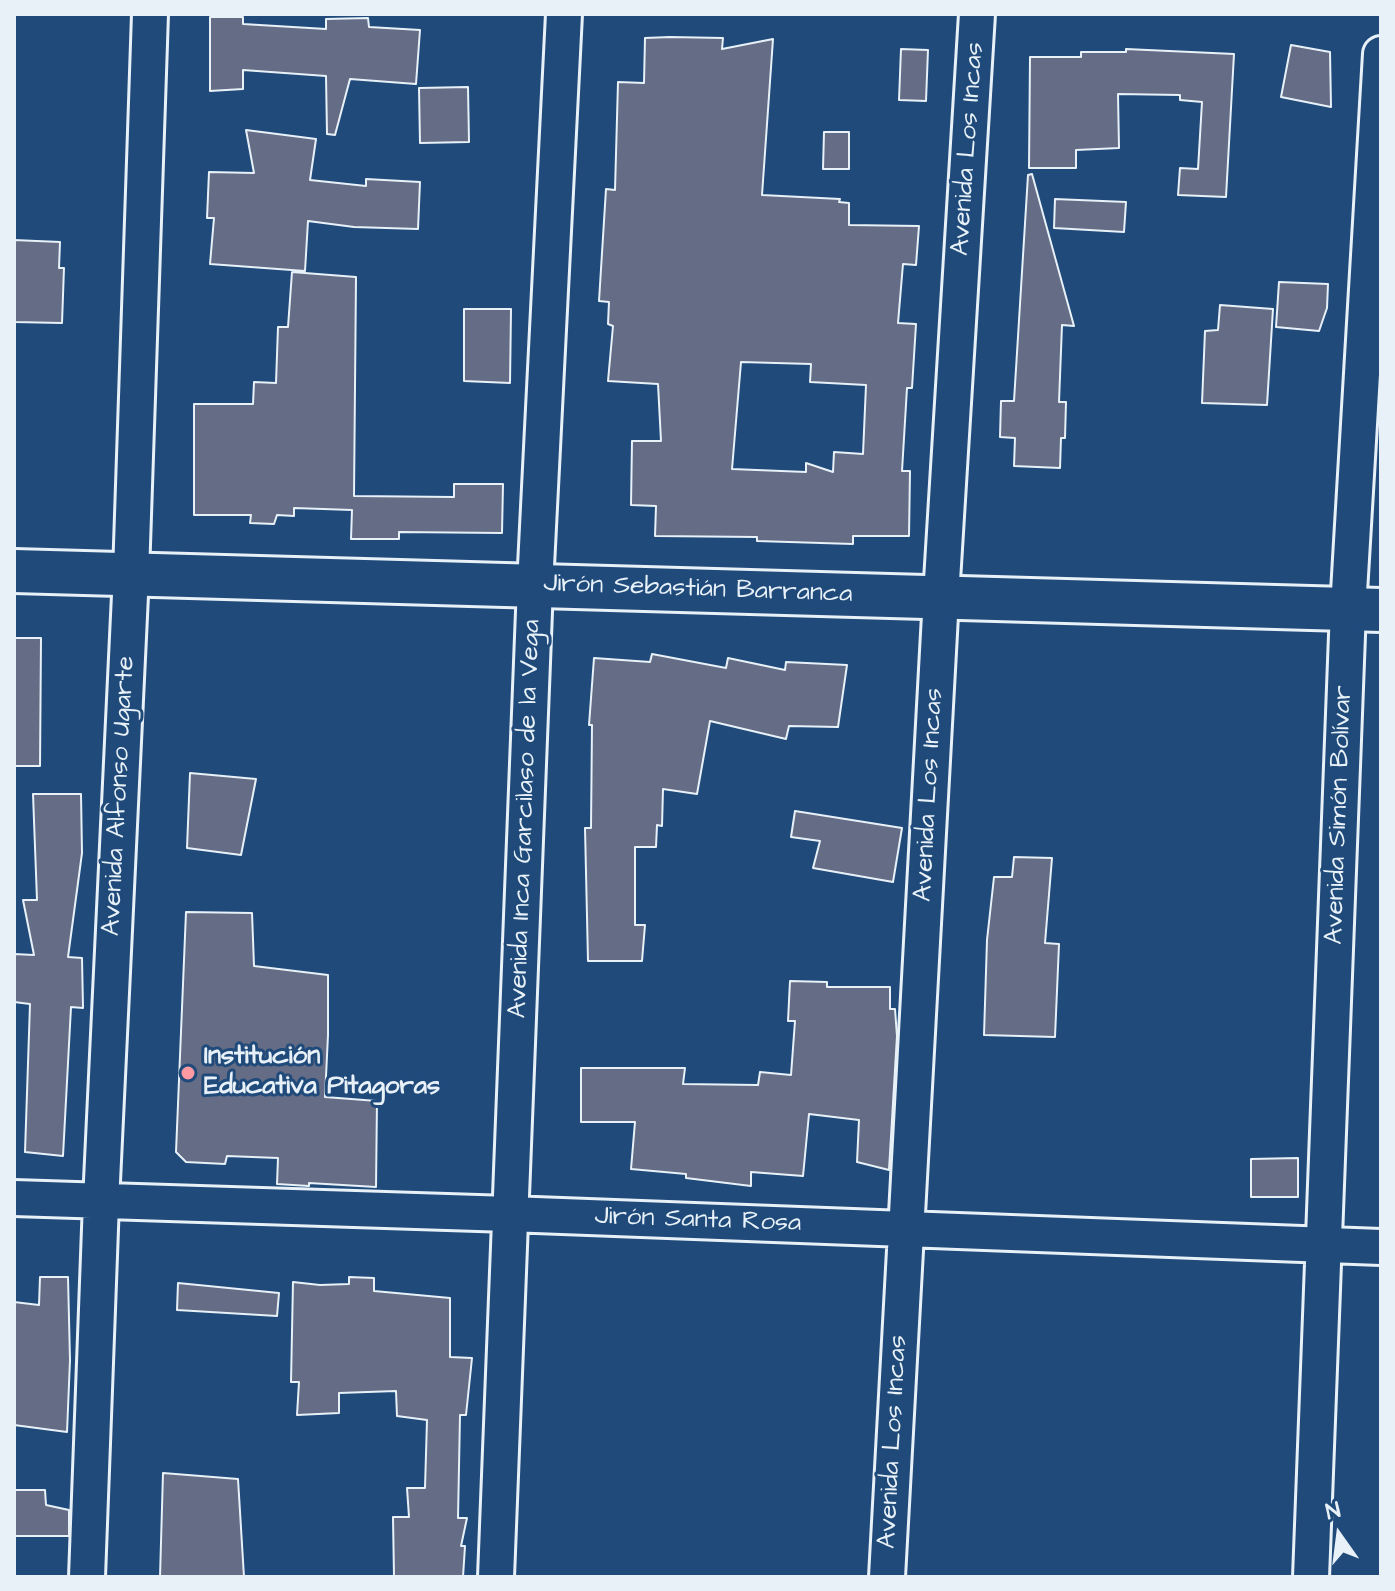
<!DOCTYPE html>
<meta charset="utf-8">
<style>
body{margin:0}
#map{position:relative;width:1395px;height:1591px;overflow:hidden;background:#1f4a7a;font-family:"Architects Daughter",sans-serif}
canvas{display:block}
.frame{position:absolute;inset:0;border:16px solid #e8f1f8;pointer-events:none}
.north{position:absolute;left:1299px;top:1495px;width:80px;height:80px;-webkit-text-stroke:6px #1f4a7a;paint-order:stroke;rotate:346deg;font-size:22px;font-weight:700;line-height:32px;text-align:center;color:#e8f1f8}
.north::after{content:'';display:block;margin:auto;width:28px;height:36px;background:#e8f1f8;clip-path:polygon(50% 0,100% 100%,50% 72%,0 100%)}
</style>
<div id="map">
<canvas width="1395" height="1591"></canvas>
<div class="frame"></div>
<div class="north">N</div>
</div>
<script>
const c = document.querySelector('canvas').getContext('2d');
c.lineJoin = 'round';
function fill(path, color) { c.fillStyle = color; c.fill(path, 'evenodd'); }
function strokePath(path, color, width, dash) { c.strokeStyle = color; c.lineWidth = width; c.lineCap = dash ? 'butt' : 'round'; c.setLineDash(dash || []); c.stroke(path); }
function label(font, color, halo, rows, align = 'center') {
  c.font = font + ' "Architects Daughter",sans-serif'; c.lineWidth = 6; c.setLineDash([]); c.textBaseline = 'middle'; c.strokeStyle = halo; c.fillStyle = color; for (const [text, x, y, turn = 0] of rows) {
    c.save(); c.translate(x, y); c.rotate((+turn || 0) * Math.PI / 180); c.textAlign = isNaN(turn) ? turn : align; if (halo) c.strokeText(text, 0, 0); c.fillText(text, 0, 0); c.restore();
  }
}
const building = new Path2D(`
 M210,17H243V24L326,29V19L368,18L369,27L420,30L416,84L350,79L335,135L327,134L326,76L243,70V89L210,91Z
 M670,37L723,38L722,49L773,39L762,195L840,199L839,202L849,203V225L919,226L916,265L903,264L898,323L916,324L912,388H907L902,471H910L909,536H853V544L757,541V537L655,536L656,506L631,505L632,441H661L658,384L608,381L613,326L608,324L609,302L599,301L606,189L615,190L618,82L644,83L645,38ZM741,362L811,364L810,382L866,385L863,454L834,452L833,472L806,463V472L732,469Z
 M1291,45L1330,52L1331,107L1281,97Z
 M901,49L928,50L926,101L899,100Z
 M1126,49L1234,54L1226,197L1178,195L1180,168L1198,169L1202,102L1180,100V95L1118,94L1119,148L1076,150V168H1029L1030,57H1081V52H1126Z
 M468,87L469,142L420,143L419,88Z
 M246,130L316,139L310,180L366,186V179L420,182L418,229L354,227L308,221L305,271L210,264L214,218H207L209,172L254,173Z
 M824,132H849V169H823Z
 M1032,174L1074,326L1062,325L1059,402H1066L1065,438H1061L1060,468L1014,466L1015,438L1000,437L1001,401H1014L1028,175Z
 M1055,199L1126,202L1124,232L1054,228Z
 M14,240L60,242L59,268H64L62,323L14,322Z
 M292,272L356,277L354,496L454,497V484H503L502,533L399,532V539H351L352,510L294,508V516L277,515L274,524L250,523L251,515H194V404H253L254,382L276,383L278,327H288Z
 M1279,282L1328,284L1327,308L1319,331L1276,327Z
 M1220,305L1273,309L1267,405L1202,403L1205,331L1218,330Z
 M464,309H511L510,383L464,381Z
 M14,638H41L40,766H14Z
 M652,654L726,668L728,658L785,670L786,662L847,665L838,727L789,726L786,739L710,721L697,794L663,789L662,826L657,825L656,847H635V925H645L642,961H588L585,828H591L592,725H589L594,658L650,662Z
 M190,773L256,779L241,855L187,848Z
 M33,794H81L82,853L68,957L82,958L83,1008L71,1007L63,1156L25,1152L30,1004L14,1002V954L34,955L23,900H37Z
 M795,811L902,828L893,882L813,868L820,841L791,837Z
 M1014,857L1052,858L1045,943L1059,944L1055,1037L984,1035L987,940L994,877H1012Z
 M186,912L252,913L254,966L328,975V1035L325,1097L377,1101L376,1187L309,1183V1186L277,1184L278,1158L227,1156L225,1164L186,1162L176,1152Z
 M790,981L827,982V987H890V1009H895L897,1036L889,1170L857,1162L859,1120L809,1114L803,1176L751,1172V1186L686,1178V1174L631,1169L635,1122H581V1068H685L683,1084L758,1085L760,1072L791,1075L795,1021H788Z
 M1298,1158V1197H1251V1159Z
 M40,1277H68L70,1360L67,1432L14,1425V1302L39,1305Z
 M349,1277L374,1278V1291L450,1298V1357L472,1358L466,1415H460L458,1518H467L461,1546H465L463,1577H394L393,1517H409L407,1488H425L427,1420L397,1416L396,1391L339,1393V1413L297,1415L299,1382H291L293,1282L320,1285L349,1284Z
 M178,1283L279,1293L277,1316L177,1310Z
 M163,1473L238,1479L244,1577H160Z
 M14,1490H45L46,1505L69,1510V1536H14Z`);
fill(building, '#646c86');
strokePath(building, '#e8f1f8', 2);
const minor = new Path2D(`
 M14,1198L509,1214L1381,1247
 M87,1577L101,1202L131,574L150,14
 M496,1577L535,586L564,14
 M887,1577L941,597L977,14
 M1311,1577L1348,609L1381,54`);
const tertiary = new Path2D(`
 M14,571L1381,610`);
strokePath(minor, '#e8f1f8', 40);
strokePath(tertiary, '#e8f1f8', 48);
strokePath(minor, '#1f4a7a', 34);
strokePath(tertiary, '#1f4a7a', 42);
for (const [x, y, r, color] of [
 [188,1073,8,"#ff9aa2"]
]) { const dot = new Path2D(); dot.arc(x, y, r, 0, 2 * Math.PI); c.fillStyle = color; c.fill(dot); strokePath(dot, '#1f4a7a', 3); }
label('26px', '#e8f1f8', '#1f4a7a', [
 ["Avenida Los Incas",969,149,-86],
 ["Jirón Sebastián Barranca",698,590,2],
 ["Avenida Los Incas",930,795,-87],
 ["Avenida Alfonso Ugarte",120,796,-87],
 ["Avenida Simón Bolívar",1340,815,-88],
 ["Avenida Inca Garcilaso de la Vega",526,819,-88],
 ["Jirón Santa Rosa",698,1221,2],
 ["Avenida Los Incas",894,1442,-87]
]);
label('bold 26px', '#e8f1f8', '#1f4a7a', [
 ["Institución",204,1058],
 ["Educativa Pitagoras",204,1088]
], 'left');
</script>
